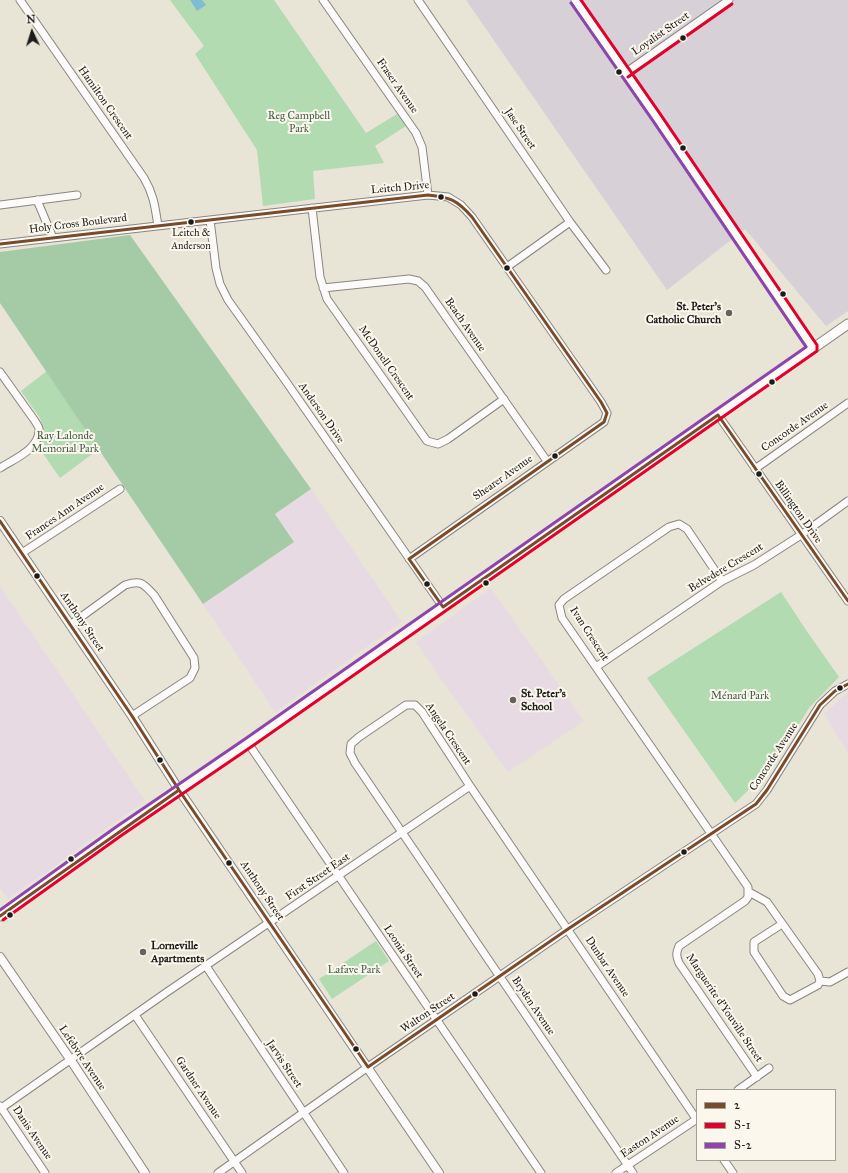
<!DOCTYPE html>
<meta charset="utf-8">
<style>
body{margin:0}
#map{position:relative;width:848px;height:1173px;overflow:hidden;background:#e8e4d6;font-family:"IM FELL Great Primer",serif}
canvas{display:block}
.legend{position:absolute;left:696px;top:1089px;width:140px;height:72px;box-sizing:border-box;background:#fbf7ec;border:1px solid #a29f99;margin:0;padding:5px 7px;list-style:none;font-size:12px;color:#1c1c1c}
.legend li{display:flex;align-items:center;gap:8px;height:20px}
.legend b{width:20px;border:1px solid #a29f99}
.north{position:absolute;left:12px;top:12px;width:40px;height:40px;-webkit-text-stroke:3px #fbf7ec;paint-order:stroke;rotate:356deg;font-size:11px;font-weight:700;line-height:16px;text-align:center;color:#1c1c1c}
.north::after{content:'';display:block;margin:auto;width:14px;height:18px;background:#1c1c1c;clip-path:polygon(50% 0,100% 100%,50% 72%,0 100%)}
</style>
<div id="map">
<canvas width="848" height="1173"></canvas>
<ul class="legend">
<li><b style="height:5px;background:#7a4b2a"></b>2</li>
<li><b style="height:5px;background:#e4002b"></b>S-1</li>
<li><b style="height:5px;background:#8e44ad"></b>S-2</li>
</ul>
<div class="north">N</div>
</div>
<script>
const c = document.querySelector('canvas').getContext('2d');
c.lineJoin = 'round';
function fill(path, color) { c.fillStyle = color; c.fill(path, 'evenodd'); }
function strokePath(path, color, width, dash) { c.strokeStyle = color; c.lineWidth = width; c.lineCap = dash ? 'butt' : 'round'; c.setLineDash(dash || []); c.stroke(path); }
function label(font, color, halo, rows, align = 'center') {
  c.font = font + ' "IM FELL Great Primer",serif'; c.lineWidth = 4; c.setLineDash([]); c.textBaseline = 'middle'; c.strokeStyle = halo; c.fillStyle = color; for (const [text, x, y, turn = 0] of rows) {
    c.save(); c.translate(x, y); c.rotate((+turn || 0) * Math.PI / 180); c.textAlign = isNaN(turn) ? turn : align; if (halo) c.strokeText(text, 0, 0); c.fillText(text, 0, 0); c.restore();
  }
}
fill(new Path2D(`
 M311,489L402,622L275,712L203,604L294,542L275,514Z
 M0,586L145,801L8,899L0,888Z
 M491,588L584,721L508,772L441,679L416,642Z
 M848,692V753L824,714Z`), '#e8dae3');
fill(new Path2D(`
 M466,0H848V311L826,326L745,229L667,290Z`), '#d7d0d7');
fill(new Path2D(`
 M170,0H274L366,133L397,114L406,126L375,146L384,163L313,171L315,199L263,206L257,150L195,54L204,46Z
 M47,371L99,449L60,478L42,452L39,444L43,428L40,418L21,391Z
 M781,592L806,630L839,677L809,708L775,764L735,803L647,678Z
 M376,941L389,961L332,999L319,979Z`), '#b2dbb1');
fill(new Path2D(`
 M130,235L311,489L275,514L294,542L203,604L0,303V252Z`), '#a4cba5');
fill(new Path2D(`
 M190,0H202L206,5L197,11Z`), '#7fbdd1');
const minor = new Path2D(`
 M20,0L144,178C154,195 155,207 158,226
 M323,0L416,133L422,147L428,195
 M418,0L570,222L606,270
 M575,0L657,118L813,348
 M625,73L729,0
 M37,200L53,238
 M0,205L77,195
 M312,208L320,277L327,299L427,441L438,444L448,439L504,399
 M210,220L216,268L220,284L228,300L285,380L443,607
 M0,244L428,195L448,197L461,205L472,217L601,402L607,413L604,422L409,559
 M507,267L570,222
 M323,288L409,279L418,281L425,287L547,461
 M0,372L35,421C36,423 39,427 39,429C40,449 14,459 0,468
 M718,415L848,601
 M755,469L848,403
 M22,553L120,489
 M722,581L687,529L679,524L669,527L564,599L559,605L562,618L748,887V897L745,901L679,946C676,953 676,956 679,963L757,1077
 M70,625L125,585C141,580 143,583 154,595L194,658L195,668L190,678L132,716
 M596,667L722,581L754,565L801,535L848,501
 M248,743L541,1173
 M749,892L767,902L818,974L820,981L818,985L790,1000L783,996L754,952V942L782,924
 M206,966L344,1173
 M820,981L830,982L848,972
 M135,1015L242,1173
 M738,1090L769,1068
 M0,1106L45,1173
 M0,1109L167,992L470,786
 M724,1160L733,1173
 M218,1173L368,1067L568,929L756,804L767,790L820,705L835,691L848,684
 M616,1173L697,1119
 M633,1173L355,763L350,753L351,744L359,737L406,705H415L422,712L470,786L697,1120`);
const tertiary = new Path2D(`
 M0,521L132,716L179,790L439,1173
 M0,957L70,1059L145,1173`);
const secondary = new Path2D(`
 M0,916L119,831L248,743L315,695L380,651L848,324`);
strokePath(minor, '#888680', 9);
strokePath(tertiary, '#888680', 10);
strokePath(secondary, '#888680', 11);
strokePath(minor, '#fcfbf9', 7);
strokePath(tertiary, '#fcfbf9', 8);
strokePath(secondary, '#fcfbf9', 9);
strokePath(new Path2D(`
 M0,244L428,195C450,197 457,200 472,217L601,402L607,413L604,422L409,559L443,607L718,415L848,601
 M0,521L132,716L179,790L368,1067L568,929L756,804L767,790L820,705L835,691L848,684
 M0,916L179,790`), '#7a4b2a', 3);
strokePath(new Path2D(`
 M628,77L732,4
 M3,920L122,835L251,747L817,351V345L661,115L581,0`), '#e4002b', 3);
strokePath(new Path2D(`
 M0,910L116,827L245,739L806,347L653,121L571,3`), '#8e44ad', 3);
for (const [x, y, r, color] of [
 [683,38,3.5,"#1c1c1c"],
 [619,72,3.5,"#1c1c1c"],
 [683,148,3.5,"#1c1c1c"],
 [441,197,3.5,"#1c1c1c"],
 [191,222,3.5,"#1c1c1c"],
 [507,268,3.5,"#1c1c1c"],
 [783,294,3.5,"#1c1c1c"],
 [729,313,4,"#63625d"],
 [772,382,3.5,"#1c1c1c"],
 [555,456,3.5,"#1c1c1c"],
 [759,474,3.5,"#1c1c1c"],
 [37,576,3.5,"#1c1c1c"],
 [486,583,3.5,"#1c1c1c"],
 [427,584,3.5,"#1c1c1c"],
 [840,688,3.5,"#1c1c1c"],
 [513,700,4,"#63625d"],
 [160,760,3.5,"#1c1c1c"],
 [684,852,3.5,"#1c1c1c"],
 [71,859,3.5,"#1c1c1c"],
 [229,863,3.5,"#1c1c1c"],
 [10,915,3.5,"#1c1c1c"],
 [143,952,4,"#63625d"],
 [475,994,3.5,"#1c1c1c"],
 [356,1049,3.5,"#1c1c1c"]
]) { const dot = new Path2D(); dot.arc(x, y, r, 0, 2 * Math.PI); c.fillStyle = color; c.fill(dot); strokePath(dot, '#fbf7ec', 1.5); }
label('10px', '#1c1c1c', '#fbf7ec', [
 ["Leitch &",191,234],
 ["Anderson",191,247]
]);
label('11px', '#1c1c1c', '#fbf7ec', [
 ["Loyalist Street",661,34,-35],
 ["Fraser Avenue",397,86,55],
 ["Hamilton Crescent",105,103,55],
 ["Jase Street",520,129,56],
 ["Leitch Drive",400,188,-5],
 ["Holy Cross Boulevard",78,224,-7],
 ["Beach Avenue",465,325,55],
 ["McDonell Crescent",386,363,55],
 ["Anderson Drive",321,413,55],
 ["Concorde Avenue",795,427,-35],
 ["Shearer Avenue",503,478,-35],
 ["Frances Ann Avenue",65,512,-34],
 ["Billington Drive",798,512,55],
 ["Belvedere Crescent",726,568,-31],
 ["Anthony Street",82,622,56],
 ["Ivan Crescent",589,634,57],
 ["Angela Crescent",448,734,56],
 ["Concorde Avenue",774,757,-57],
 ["First Street East",318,877,-34],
 ["Anthony Street",262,891,56],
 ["Leonia Street",403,952,56],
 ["Dunbar Avenue",607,967,56],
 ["Bryden Avenue",533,1006,56],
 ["Marguerite d'Youville Street",724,1008,56],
 ["Walton Street",428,1013,-34],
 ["Lefebvre Avenue",82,1058,56],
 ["Jarvis Street",284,1064,56],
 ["Gardner Avenue",198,1088,56],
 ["Danis Avenue",32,1133,56],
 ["Easton Avenue",650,1137,-34]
]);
label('11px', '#415c46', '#fbf7ec', [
 ["Reg Campbell",299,116],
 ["Park",299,129],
 ["Ray Lalonde",65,436],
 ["Memorial Park",65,449],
 ["Ménard Park",740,696],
 ["Lafave Park",354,970]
]);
label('bold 11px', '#1c1c1c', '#fbf7ec', [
 ["St. Peter's",721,307,"right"],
 ["Catholic Church",721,320,"right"],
 ["St. Peter's",521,694],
 ["School",521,707],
 ["Lorneville",151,946],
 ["Apartments",151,959]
], 'left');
</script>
